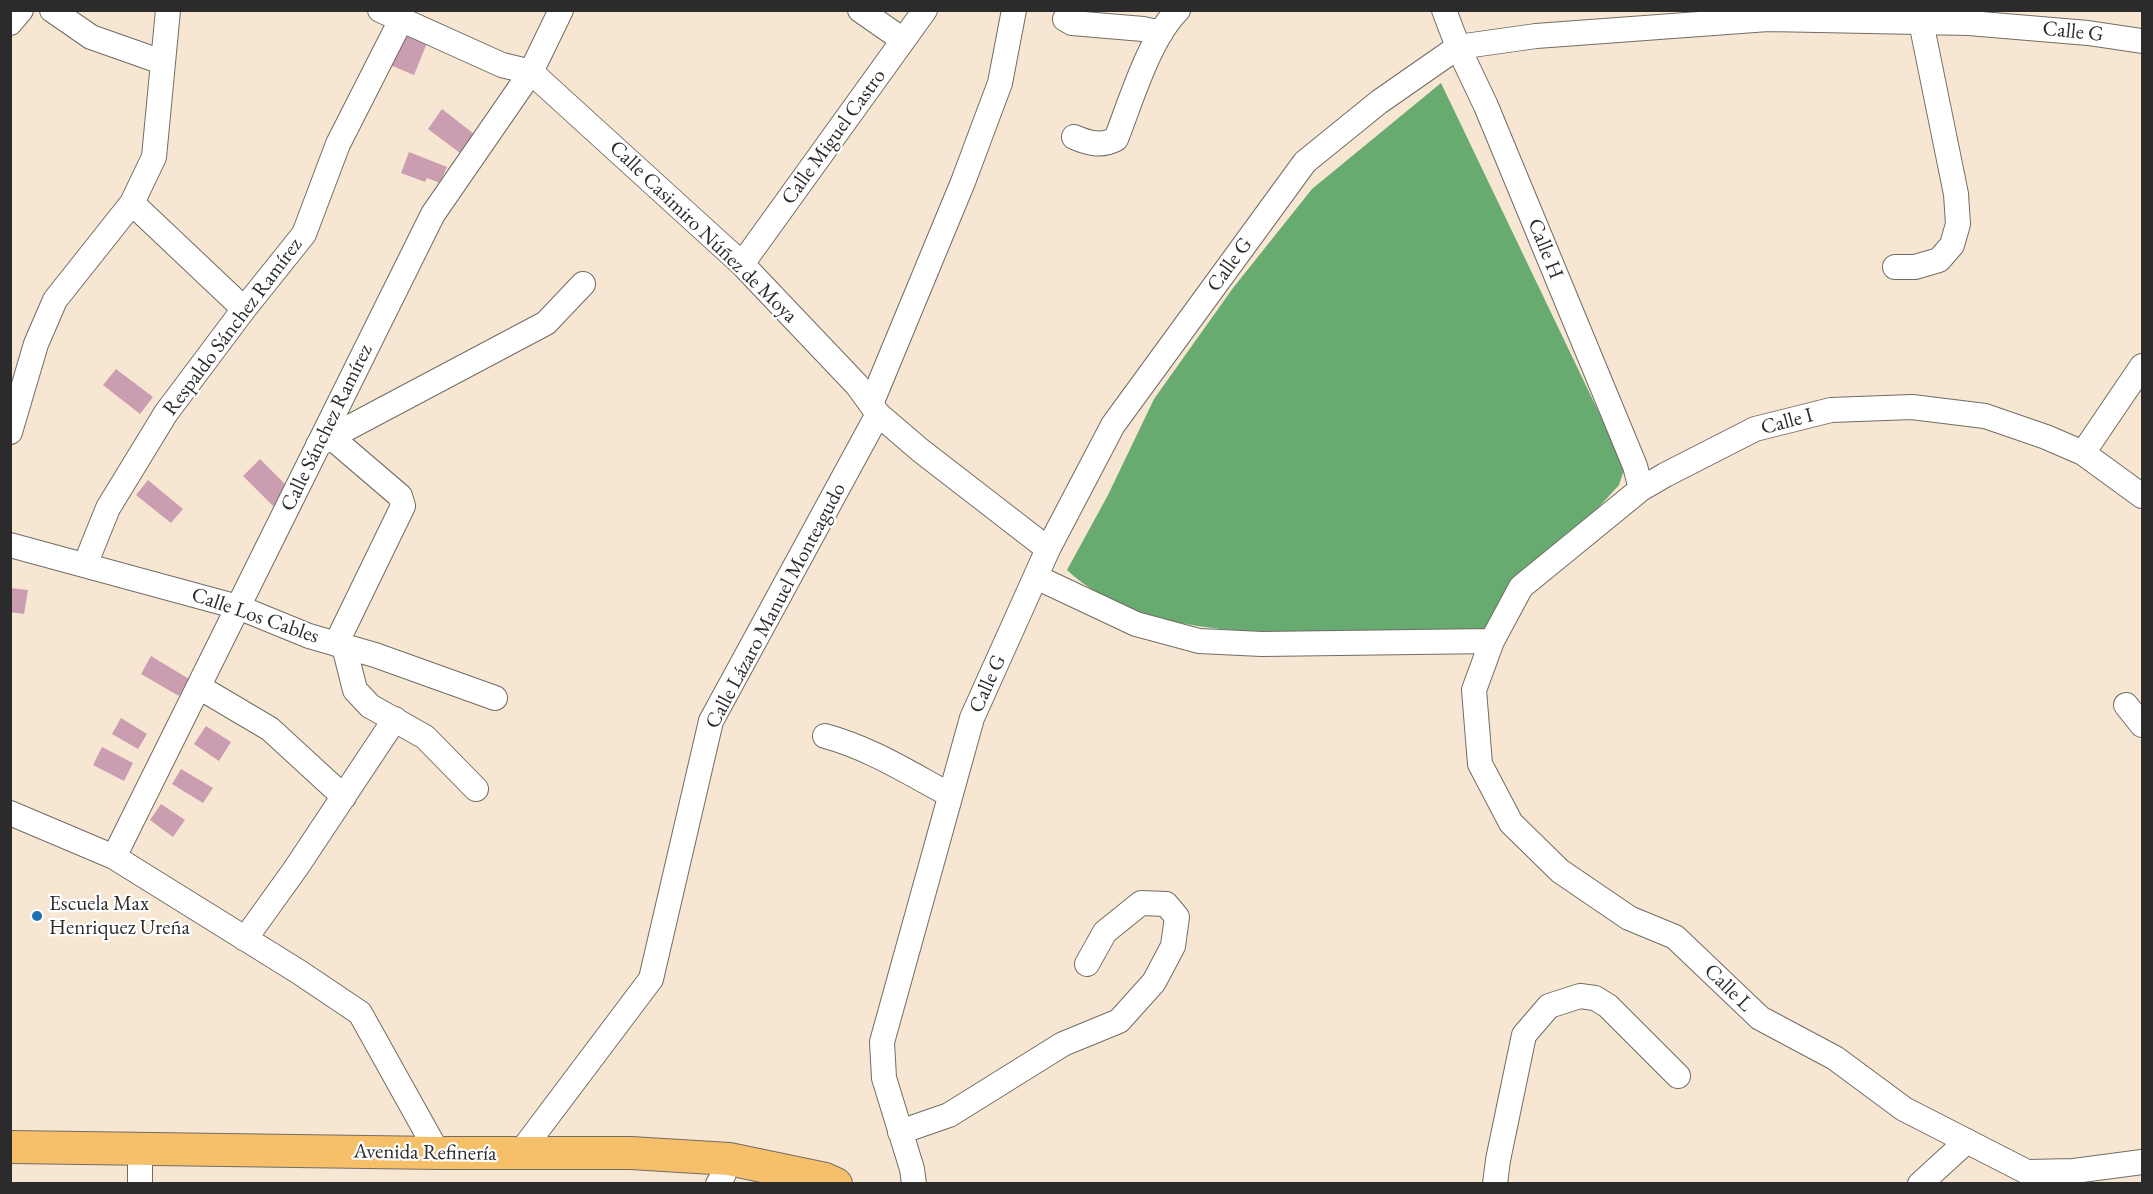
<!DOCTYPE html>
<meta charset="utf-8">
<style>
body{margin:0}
#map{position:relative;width:2153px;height:1194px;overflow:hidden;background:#f7e6d1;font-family:"EB Garamond",serif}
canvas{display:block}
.frame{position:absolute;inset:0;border:12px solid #2b2b2b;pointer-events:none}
</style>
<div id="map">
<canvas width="2153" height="1194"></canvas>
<div class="frame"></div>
</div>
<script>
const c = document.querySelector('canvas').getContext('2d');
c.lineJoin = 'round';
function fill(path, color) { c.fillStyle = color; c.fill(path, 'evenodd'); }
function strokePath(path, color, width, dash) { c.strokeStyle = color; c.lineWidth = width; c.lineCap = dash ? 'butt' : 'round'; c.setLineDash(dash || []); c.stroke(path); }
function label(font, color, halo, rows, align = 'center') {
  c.font = font + ' "EB Garamond",serif'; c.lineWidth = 4.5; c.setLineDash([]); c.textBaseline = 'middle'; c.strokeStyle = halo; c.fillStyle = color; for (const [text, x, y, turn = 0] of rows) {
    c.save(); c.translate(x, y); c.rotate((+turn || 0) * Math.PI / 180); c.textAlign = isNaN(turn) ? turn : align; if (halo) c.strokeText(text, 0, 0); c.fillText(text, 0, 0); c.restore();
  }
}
fill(new Path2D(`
 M1441,83L1625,467L1619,485L1598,508L1561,538L1521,579L1490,636C1440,635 1390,634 1340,634C1250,632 1137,635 1067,570L1108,495L1154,399L1233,288L1312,189Z`), '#67ab70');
fill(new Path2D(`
 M404,33L427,43L414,75L390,65Z
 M442,109L474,134L460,153L428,129Z
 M409,152L447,167L440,183L427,178L425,182L401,173Z
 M116,369L153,397L140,414L103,385Z
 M260,459L290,489L273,506L243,476Z
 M148,480L183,509L171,523L136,495Z
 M10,588L28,590L24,614L10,612Z
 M151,656L189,679L179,696L141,674Z
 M121,718L147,734L138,749L112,734Z
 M206,726L231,742L219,761L194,744Z
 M102,747L133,763L124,781L93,765Z
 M181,769L213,788L203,803L172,784Z
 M161,804L185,820L173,837L150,820Z`), '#cb9db1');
const minor = new Path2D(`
 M52,10L91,37L162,62
 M380,10L502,65L531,72L742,264L857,385L878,414L920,450L1048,549
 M860,10L903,40
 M1444,10L1458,47L1486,106L1635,466L1641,489
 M1065,19L1072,23L1143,29L1161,33
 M10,23L21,10
 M1074,137C1088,143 1101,147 1116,139C1131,101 1149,39 1178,10
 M132,203L244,309
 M742,264L925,10
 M1895,267H1915L1939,260L1952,245L1958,224L1956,194L1921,22
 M871,404L963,182L1000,83L1014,10
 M10,432L36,344L55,300L132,203L154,157L168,10
 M331,437L400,496L403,506L336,644
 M318,445L331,437L546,323L583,284
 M2083,453L2142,366
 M2142,496L2083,453L2046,437L1985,416L1912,407L1831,410L1755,429L1665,475L1641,489L1521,587L1492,641L1474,690L1480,764L1511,823L1560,871L1629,918L1675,937L1760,1018L1835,1058L1904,1109L2027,1172L2074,1171L2142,1162
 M10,545L238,607L309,636L375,655L495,698
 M85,565L108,508L166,413L244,309L304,234L338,144L401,20
 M1036,577L1136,624L1199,641L1262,644L1492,641
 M344,646L355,690L370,706L425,737L476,789
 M199,687L270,729L344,797
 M2126,705L2142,725
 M825,736C870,748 909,773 950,795
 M10,813L114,857L299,972L360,1013L438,1153
 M114,857L433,214L531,72L561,10
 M245,939L296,868L395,719
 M900,1132L949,1115L1063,1044L1119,1021L1154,982L1173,946L1177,917L1166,904L1141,903L1105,932L1087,964
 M140,1149V1184
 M520,1153L651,979L711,721L878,414
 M718,1184L723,1176L729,1159
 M914,1184L912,1169L884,1078L882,1042L972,718L1048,549L1113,425L1305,162L1379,102L1458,47L1536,36L1768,19L1969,23L2088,33L2142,41
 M1495,1184L1498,1160L1524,1035L1549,1006L1580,996L1595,998L1608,1006L1678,1076
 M1920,1184L1967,1141`);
const major = new Path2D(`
 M10,1147L438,1153H631L729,1159L825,1179L836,1184`);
strokePath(minor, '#726c65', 26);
strokePath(major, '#726c65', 34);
strokePath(minor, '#fff', 24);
strokePath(major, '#f6c06b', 32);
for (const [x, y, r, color] of [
 [37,916,6,"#1f6fb2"]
]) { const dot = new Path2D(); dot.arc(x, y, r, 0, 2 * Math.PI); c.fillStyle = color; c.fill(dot); strokePath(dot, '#fff', 2); }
label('21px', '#2b2b2b', '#fff', [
 ["Calle G",2073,32,6],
 ["Calle Miguel Castro",834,137,-54],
 ["Calle Casimiro Núñez de Moya",703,232,44],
 ["Calle H",1545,249,68],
 ["Calle G",1230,265,-54],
 ["Respaldo Sánchez Ramírez",233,327,-53],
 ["Calle I",1787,422,-15],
 ["Calle Sánchez Ramírez",327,428,-64],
 ["Calle Lázaro Manuel Monteagudo",776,606,-62],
 ["Calle Los Cables",255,616,19],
 ["Calle G",988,684,-66],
 ["Calle L",1728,988,44],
 ["Avenida Refinería",425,1153,1]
]);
label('21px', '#2b2b2b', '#fff', [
 ["Escuela Max",49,904],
 ["Henriquez Ureña",49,928]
], 'left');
</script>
